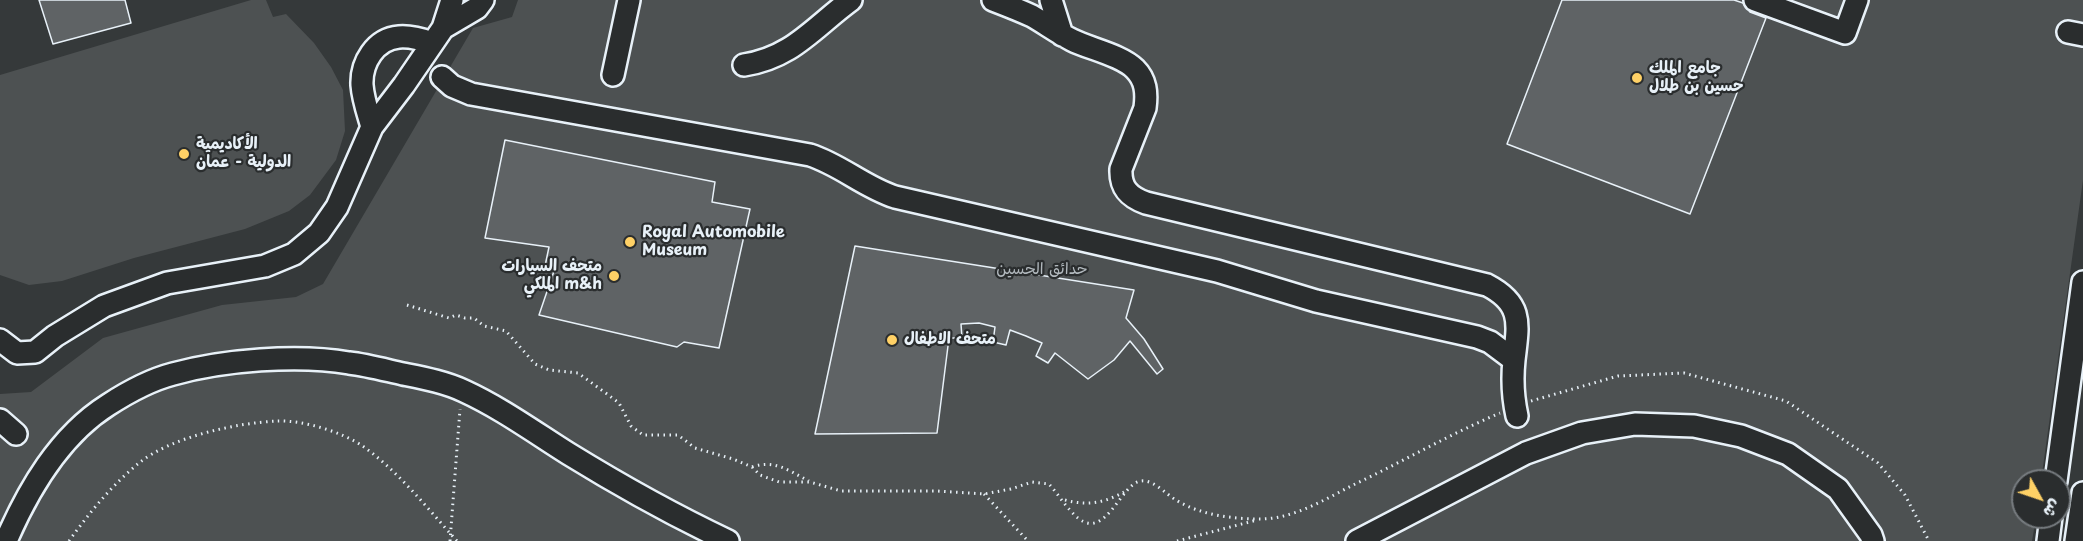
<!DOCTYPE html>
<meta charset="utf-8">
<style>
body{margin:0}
#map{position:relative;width:2083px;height:541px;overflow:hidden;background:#35393a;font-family:"Playpen Sans","Playpen Sans Arabic",sans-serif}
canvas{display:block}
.north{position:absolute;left:2011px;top:469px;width:60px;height:60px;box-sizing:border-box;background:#2a2d2e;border:2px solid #767b7f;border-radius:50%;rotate:130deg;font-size:16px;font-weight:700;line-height:24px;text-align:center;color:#e8f1f8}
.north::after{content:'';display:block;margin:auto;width:21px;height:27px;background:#ffd166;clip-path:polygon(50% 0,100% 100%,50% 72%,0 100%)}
</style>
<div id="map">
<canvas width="2083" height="541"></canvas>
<div class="north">ش</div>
</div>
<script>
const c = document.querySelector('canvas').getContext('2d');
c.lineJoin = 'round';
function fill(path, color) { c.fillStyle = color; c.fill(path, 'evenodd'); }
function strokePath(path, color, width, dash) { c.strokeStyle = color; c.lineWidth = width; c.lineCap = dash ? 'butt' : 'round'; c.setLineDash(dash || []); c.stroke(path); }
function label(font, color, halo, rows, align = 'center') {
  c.font = font + ' "Playpen Sans","Playpen Sans Arabic",sans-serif'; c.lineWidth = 4.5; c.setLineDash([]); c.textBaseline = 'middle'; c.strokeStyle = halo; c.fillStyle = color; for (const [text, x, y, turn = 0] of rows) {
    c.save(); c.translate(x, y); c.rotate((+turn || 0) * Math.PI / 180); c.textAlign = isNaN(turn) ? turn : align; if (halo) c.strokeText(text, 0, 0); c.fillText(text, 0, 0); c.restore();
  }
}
fill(new Path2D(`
 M251,0H266L273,17L286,14L314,43L331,67L343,90L345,131L336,160L310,195L289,211L245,229L134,258L62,281L29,285L0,275V75Z
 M518,0H2083V180L2041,481H2023V517H2036L2032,541H0V394L31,392L103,338L222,305L296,297L323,284L473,28L512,17Z`), '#4d5152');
const building = new Path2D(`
 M39,0H125L131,23L53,44Z
 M1562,0H1734L1743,3L1750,12L1766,18L1690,214L1507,144Z
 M505,140L715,182L712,202L750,209L719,348L684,342L677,347L539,315L554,271L545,266L549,247L485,238Z
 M855,246L1134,290L1126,318L1144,339L1163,369L1157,374L1130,341L1114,360L1088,379L1055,353L1048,363L1036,356L1042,343L1026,336L1010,330L1006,345L993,342L995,327L979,323L961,324L962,338H949L937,433L815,434Z`);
fill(building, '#5f6365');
strokePath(building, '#e8f1f8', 1.5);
const minor = new Path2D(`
 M993,0C1006,5 1019,10 1032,16C1046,24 1058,33 1072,40C1090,49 1121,55 1135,69C1146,80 1147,93 1145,108L1121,169C1120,188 1129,197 1146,203L1487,285C1524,304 1518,325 1514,360C1512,379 1513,398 1517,416
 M1051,0L1062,35
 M1755,0L1845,33L1857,0
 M443,28L452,0
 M2068,32L2083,35
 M744,65C792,58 814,27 851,0
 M613,75L629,0
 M442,77L452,86L471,94L810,155C841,165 864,187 895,197L1217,271L1316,301L1477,337L1490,342L1514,360
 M372,127C368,113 363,99 362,85C361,63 375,39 399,37C411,36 421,39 432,43
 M0,340L17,353L35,352L55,336L104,306L167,283L265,266L294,254L319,233L337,207L372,127L404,85L443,28L477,8L483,0
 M0,420L16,434
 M2056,481L2083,282
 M6,541C28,490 59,436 108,405C128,392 150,380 173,374C223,360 298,354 349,363C367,365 385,370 403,374C423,378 445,382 464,391C501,408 534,432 569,454C621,486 673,515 728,541
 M1357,541L1526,453L1582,433L1635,424L1694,426L1741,436L1788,454L1838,489L1871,535L1873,541
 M2048,541L2051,517
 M2076,541L2083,493`);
strokePath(minor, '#e8f1f8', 26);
strokePath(new Path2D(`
 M407,305L449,318L456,315L465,318H474L484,326L506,331L535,364L549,370L578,373L607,394L619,403L631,426L643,435H678L695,448L733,459L752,467L760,475L779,482H810L841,491H937L984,494L1011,489L1032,482L1049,484C1058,494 1067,509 1078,518C1106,541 1121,483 1141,481C1153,479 1167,495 1176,500C1200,515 1233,519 1260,519C1293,519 1324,500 1353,485C1402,462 1450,434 1500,413
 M1531,401L1618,376L1684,373L1786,401L1878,463L1905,495L1929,541
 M752,467C775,459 789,471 809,481
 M984,494L1028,541
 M1065,500C1087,506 1104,503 1124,492
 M69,541C89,513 112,485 139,463C171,437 236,423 277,421C303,420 343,432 364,447C399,472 428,509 457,541
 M450,541L460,409
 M1177,541L1257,520`), '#e8f1f8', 3, [1.5, 4.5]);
strokePath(minor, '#2a2d2e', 21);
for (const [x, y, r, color] of [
 [1637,78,6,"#ffd166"],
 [184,154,6,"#ffd166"],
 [630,242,6,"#ffd166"],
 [614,276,6,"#ffd166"],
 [892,340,6,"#ffd166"]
]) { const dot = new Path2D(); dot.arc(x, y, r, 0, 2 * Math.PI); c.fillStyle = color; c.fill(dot); strokePath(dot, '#2a2d2e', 2); }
label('bold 16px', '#e8f1f8', '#2a2d2e', [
 ["جامع الملك",1649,69],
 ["حسين بن طلال",1649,87],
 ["الأكاديمية",196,145],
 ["الدولية - عمان",196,163],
 ["Royal Automobile",642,233],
 ["Museum",642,251],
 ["متحف السيارات",602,267,"right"],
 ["الملكي m&h",602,285,"right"],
 ["متحف الاطفال",904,340]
], 'left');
label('16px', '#b2b9be', '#2a2d2e', [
 ["حدائق الحسين",1042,270]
]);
</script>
